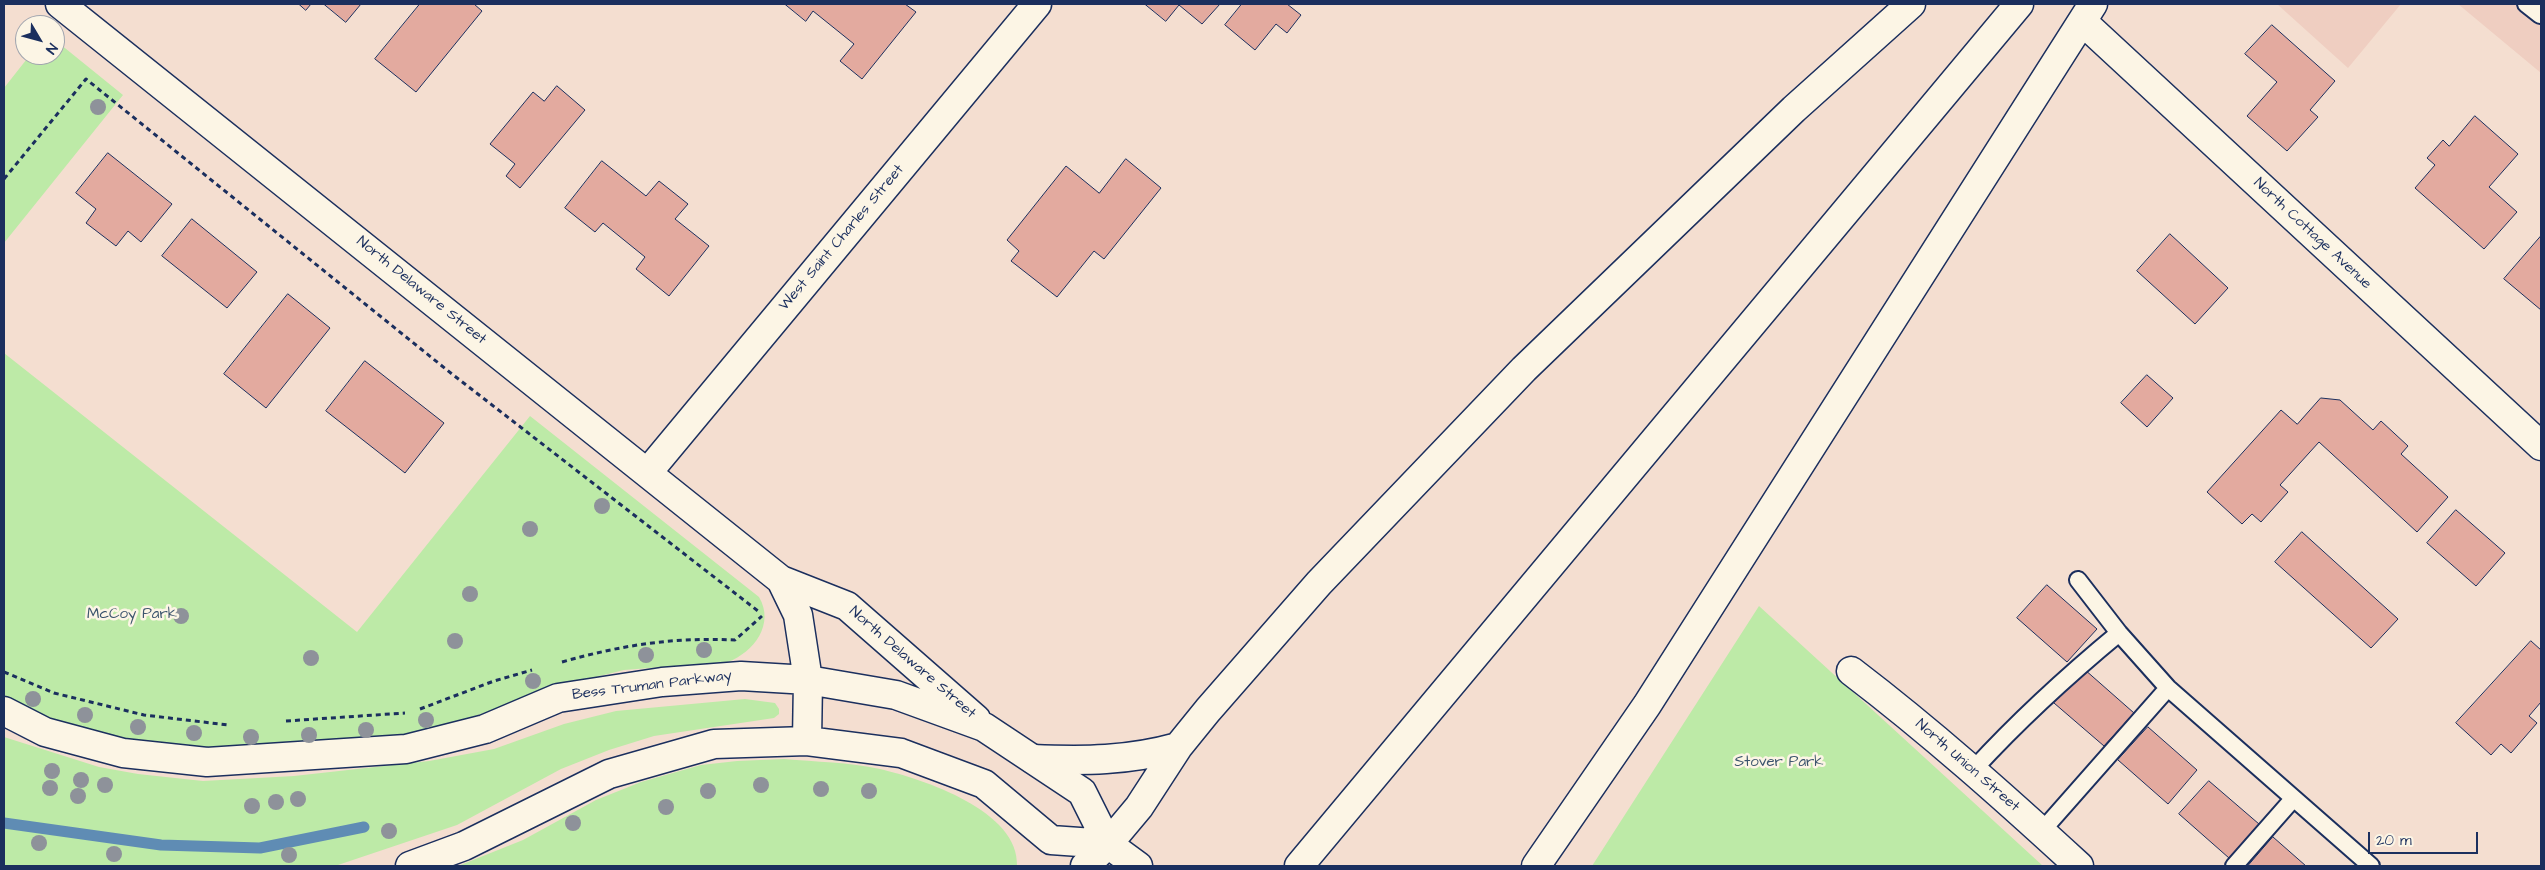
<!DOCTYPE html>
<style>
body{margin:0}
#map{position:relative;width:2545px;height:870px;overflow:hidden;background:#f4ded0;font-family:"Architects Daughter",sans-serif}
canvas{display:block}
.frame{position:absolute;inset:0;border:5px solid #1b2f5e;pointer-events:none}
.north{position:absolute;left:15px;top:15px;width:50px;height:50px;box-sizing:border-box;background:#fcf5e5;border:1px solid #a2a6af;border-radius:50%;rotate:127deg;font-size:14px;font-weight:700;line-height:20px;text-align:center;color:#1b2f5e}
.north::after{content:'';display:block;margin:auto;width:18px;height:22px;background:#1b2f5e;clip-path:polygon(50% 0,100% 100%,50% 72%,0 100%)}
.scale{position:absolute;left:2368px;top:832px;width:110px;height:22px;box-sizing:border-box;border:2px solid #1b2f5e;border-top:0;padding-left:6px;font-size:15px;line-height:18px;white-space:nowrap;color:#1b2f5e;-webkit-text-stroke:4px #fcf5e5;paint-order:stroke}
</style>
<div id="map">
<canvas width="2545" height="870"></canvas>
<div class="frame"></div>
<div class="north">N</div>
<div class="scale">20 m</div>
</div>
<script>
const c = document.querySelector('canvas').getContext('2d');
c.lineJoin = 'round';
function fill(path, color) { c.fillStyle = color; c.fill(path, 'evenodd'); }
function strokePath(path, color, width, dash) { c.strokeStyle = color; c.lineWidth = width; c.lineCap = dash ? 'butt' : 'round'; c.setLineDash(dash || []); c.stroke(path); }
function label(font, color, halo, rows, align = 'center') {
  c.font = font + ' "Architects Daughter",sans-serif'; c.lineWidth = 5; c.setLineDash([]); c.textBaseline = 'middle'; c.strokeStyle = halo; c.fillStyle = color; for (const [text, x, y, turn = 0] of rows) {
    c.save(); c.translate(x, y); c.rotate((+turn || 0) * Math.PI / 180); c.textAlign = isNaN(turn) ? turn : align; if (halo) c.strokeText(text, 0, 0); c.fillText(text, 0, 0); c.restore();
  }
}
fill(new Path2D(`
 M2277,4H2401L2348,68Z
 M2458,4H2541V73Z`), '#efcec1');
fill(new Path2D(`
 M55,40L123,95L4,243V88L30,55H55Z
 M4,353L357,632L530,416L759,597C775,624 754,652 728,662L624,670L572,683L434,730L392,740L231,753L154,748L65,727L4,699Z
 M1759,606L2043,866H1592Z
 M745,699L775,703L779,709V714L774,718L654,736L609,750L561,769L457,825L335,866H4V737L99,767L138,774L203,781L294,776L429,761L494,749L564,724L616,711Z
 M784,759C816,762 849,762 880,769C923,779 1020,811 1017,866H458L523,840L596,800L641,782L701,765L737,761Z`), '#bdeaa7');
strokePath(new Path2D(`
 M4,823L161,845L260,848L364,827`), '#5f8cb4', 11);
const building = new Path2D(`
 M299,4H311L306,10Z
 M324,4H361L346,22Z
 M420,4H474L482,11L416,92L375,59Z
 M785,4H905L916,12L862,79L840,61L854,44L813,11L806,21Z
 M1145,4H1220L1202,24L1179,5L1166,21Z
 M1242,4H1287L1301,15L1287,33L1276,24L1255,50L1225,25Z
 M2272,25L2335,81L2310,110L2318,117L2287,151L2247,116L2277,82L2245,54Z
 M557,86L585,110L520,188L506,176L515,164L490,144L533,92L544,101Z
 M2475,116L2518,154L2489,187L2517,212L2484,249L2415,188L2435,165L2427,158L2443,140L2449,146Z
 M108,153L172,204L141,242L128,231L116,246L86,223L96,209L76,193Z
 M1126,159L1161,188L1104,259L1094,251L1057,297L1011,261L1019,251L1007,240L1066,166L1099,193Z
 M602,161L646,196L659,181L688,204L675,219L709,246L669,296L636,269L645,257L603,223L595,232L565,208Z
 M192,219L257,272L227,308L162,256Z
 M2170,234L2228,288L2195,324L2137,271Z
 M2541,236V310L2504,279Z
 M288,294L330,328L266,408L224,374Z
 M365,361L444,423L405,473L326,411Z
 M2147,375L2173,398L2147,427L2121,403Z
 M2321,398L2340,400L2373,430L2381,421L2408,446L2401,454L2448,497L2417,532L2319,442L2280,485L2288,492L2261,522L2252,514L2242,524L2207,492L2281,410L2297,424Z
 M2456,510L2505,553L2476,586L2427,543Z
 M2302,532L2398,619L2371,648L2275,562Z
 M2047,585L2097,629L2067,662L2017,618Z
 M2531,641L2541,650V702L2529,716L2537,723L2511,753L2501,744L2491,755L2456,723Z
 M2084,669L2134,713L2104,746L2054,703Z
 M2148,727L2197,770L2168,804L2118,760Z
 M2209,781L2259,824L2229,858L2179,814Z
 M2273,837L2306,866H2248Z`);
fill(building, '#e3aa9f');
strokePath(building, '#1b2f5e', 1);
const lane = new Path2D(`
 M2526,4L2540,15L2541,14
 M2078,580L2119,633L2168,688L2371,866
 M1974,769C2019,720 2067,676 2119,633
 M2041,832L2168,688
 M2234,866L2293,799`);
const street = new Path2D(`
 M60,4L781,580L798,615L808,680L807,741
 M2083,22L2541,446
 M648,472L1037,4
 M781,580L847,606L976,719
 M1851,671C1931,732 2005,798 2079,866
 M4,711L45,732L123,753L207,762L406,749L485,729L558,698L662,682L741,676L808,680L896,695L984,727L1082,792L1108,844L1138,866
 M410,866L464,846L609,774L714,744L807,741L901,753L984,784L1051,840L1108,844`);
const primary = new Path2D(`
 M1033,759C1084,761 1128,761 1178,747
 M1085,866L1108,844L1139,807L1178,747L1208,710L1319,583L1524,369L1794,109L1911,4
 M1299,866L2019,4
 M1536,866L1647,705L2093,4`);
strokePath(lane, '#1b2f5e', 20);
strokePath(street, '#1b2f5e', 31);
strokePath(primary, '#1b2f5e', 31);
strokePath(new Path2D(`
 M4,179L86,79L452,374L758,611
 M562,662C622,645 674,637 735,640L762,616
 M4,672L54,693L144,715L228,725
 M420,709L494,681L532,670
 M286,721L405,713`), '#1b2f5e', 3, [5, 4]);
strokePath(lane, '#fcf5e5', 16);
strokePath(street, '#fcf5e5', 28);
strokePath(primary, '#fcf5e5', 28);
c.fillStyle = '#8e929a';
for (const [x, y] of [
 [98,107],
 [602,506],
 [530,529],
 [470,594],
 [181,616],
 [455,641],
 [704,650],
 [646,655],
 [311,658],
 [533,681],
 [33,699],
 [85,715],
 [426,720],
 [138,727],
 [366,730],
 [194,733],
 [309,735],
 [251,737],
 [52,771],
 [81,780],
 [105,785],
 [761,785],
 [50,788],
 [821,789],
 [708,791],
 [869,791],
 [78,796],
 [298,799],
 [276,802],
 [252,806],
 [666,807],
 [573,823],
 [389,831],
 [39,843],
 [114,854],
 [289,855]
]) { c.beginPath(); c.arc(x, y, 8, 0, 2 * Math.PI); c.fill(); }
label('15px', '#1b2f5e', '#fcf5e5', [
 ["North Cottage Avenue",2312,234,43],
 ["West Saint Charles Street",842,238,-50],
 ["North Delaware Street",421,291,39],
 ["North Delaware Street",912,663,41],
 ["Bess Truman Parkway",652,686,-7],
 ["North Union Street",1967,766,41]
]);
label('15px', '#3b546d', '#fcf5e5', [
 ["McCoy Park",132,615],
 ["Stover Park",1779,763]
]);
</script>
